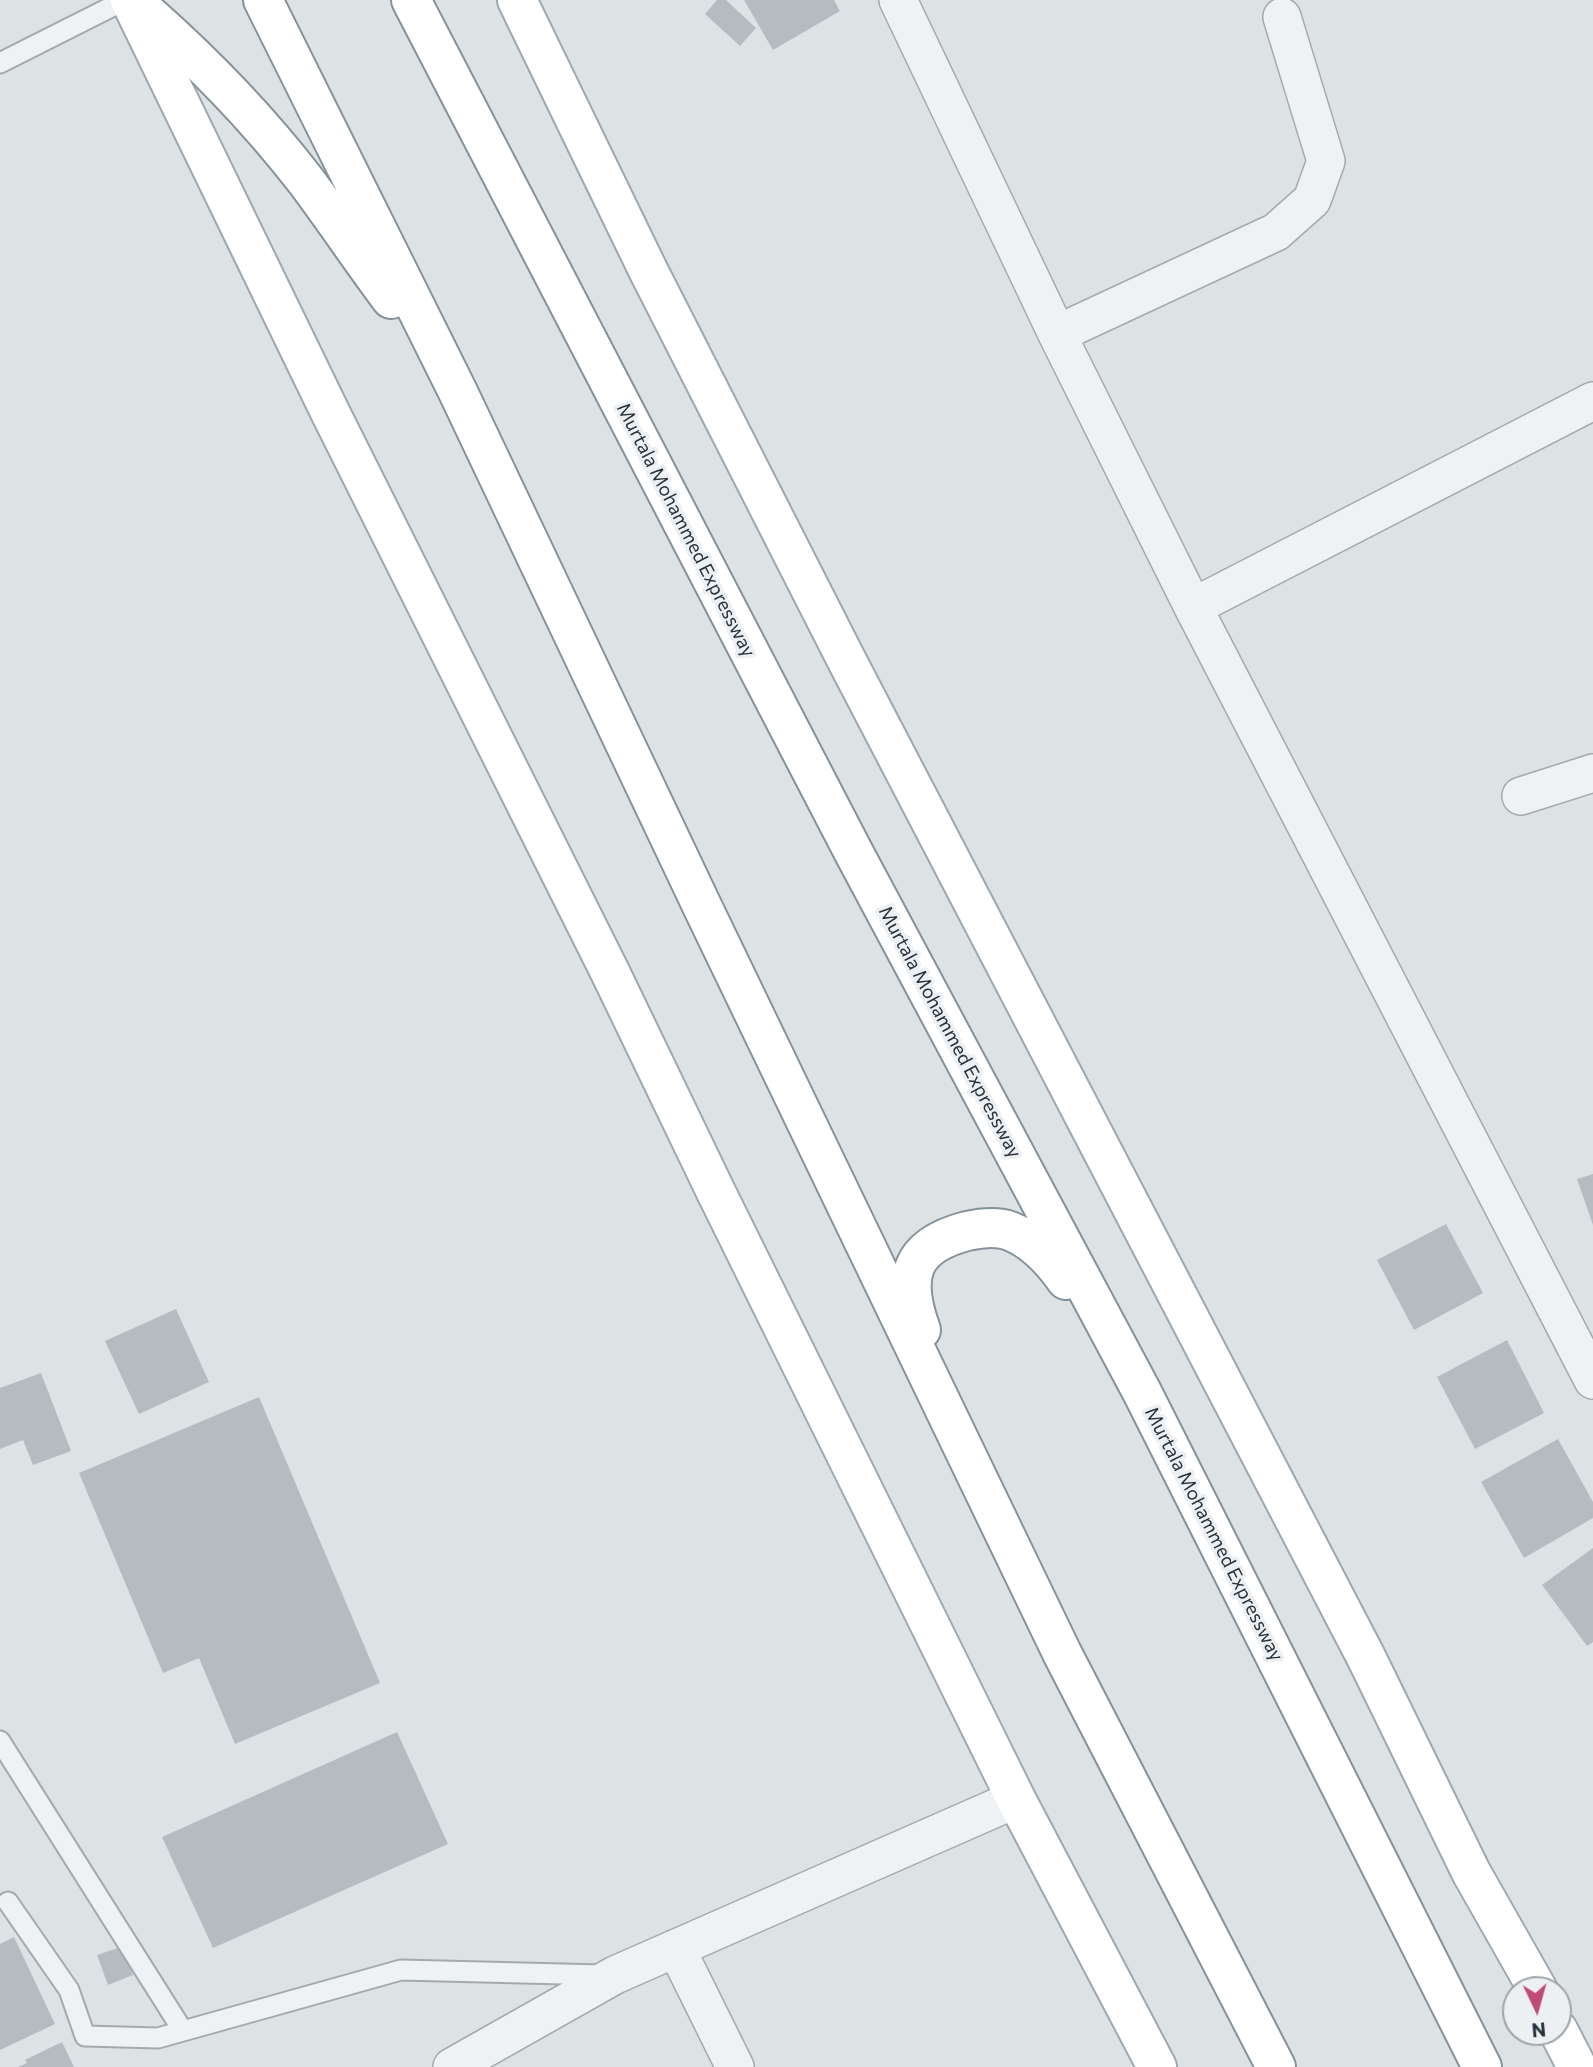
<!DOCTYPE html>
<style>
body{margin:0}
#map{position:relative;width:1593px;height:2067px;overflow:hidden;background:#dde2e5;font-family:Commissioner,sans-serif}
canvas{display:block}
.north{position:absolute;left:1502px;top:1976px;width:70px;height:70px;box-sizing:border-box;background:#ecf0f3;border:2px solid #9ea4a9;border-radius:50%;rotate:175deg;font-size:19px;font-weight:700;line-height:28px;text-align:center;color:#28323a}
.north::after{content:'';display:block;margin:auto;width:24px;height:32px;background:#bf4d73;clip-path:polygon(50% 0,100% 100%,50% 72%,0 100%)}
</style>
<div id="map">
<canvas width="1593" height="2067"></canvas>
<div class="north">N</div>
</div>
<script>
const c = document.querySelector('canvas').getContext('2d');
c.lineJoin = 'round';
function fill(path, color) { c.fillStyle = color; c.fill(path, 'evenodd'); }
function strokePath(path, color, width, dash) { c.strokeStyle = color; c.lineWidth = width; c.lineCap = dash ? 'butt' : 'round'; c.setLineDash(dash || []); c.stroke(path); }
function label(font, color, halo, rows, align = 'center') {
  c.font = font + ' Commissioner,sans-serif'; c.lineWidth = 7; c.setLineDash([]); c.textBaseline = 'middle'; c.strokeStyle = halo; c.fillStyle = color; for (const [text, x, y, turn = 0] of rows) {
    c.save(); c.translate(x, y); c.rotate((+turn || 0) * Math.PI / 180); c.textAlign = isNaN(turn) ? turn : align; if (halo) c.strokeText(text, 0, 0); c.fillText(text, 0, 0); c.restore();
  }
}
fill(new Path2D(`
 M717,0H726L756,28L740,46L705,14Z
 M744,0H834L840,11L773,50Z
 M1593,1174V1225L1577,1179Z
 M1446,1224L1483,1293L1414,1330L1377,1260Z
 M176,1309L209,1382L139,1414L105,1341Z
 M1507,1340L1544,1413L1475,1449L1437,1377Z
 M41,1373L71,1451L33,1465L23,1440L0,1449V1388Z
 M259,1397L380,1683L235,1744L199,1658L163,1673L79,1473Z
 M1558,1439L1593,1502V1518L1524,1558L1481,1482Z
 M1593,1548V1642L1587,1646L1542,1585Z
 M397,1732L448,1844L213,1948L162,1837Z
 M14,1937L55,2024L0,2050V1944Z
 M121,1947L133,1975L108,1985L97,1955Z
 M62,2042L74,2067H18L27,2063L25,2060Z`), '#b5bcc1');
const service = new Path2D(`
 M0,63L125,0
 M0,1741L183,2031
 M8,1902L69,1990L85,2036L158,2038L401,1970L604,1975`);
const minor = new Path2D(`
 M898,0L1057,334L1193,607L1593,1380
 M1057,334L1276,232L1312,200L1326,161L1282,17
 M1193,607L1593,401
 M1521,796L1593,773
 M676,1948L735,2067
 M452,2067L615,1975L1016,1799`);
const primary = new Path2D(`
 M130,0L330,412L610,972L716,1192L1016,1799L1157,2067
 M517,0L648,270L846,659L1366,1657L1471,1872L1538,1990
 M1558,2030L1577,2067`);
const motorway = new Path2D(`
 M132,0C195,54 255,115 306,181C335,220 362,260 391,299
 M263,0L458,392L703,908L1062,1653L1276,2067
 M411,0L854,853L1142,1392L1482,2067
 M921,1330C902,1277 909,1246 967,1231C981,1228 997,1226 1010,1231C1033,1240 1052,1260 1066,1280`);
strokePath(service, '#a3aaae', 23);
strokePath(minor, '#a3aaae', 40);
strokePath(primary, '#9ea8b0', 42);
strokePath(motorway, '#86929a', 42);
strokePath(service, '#eff2f4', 19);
strokePath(minor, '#eff2f4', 37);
strokePath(primary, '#fff', 38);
strokePath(motorway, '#fff', 38);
label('19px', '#28323a', '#ecf0f3', [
 ["Murtala Mohammed Expressway",686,530,63],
 ["Murtala Mohammed Expressway",950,1032,62],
 ["Murtala Mohammed Expressway",1214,1534,63]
]);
</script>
